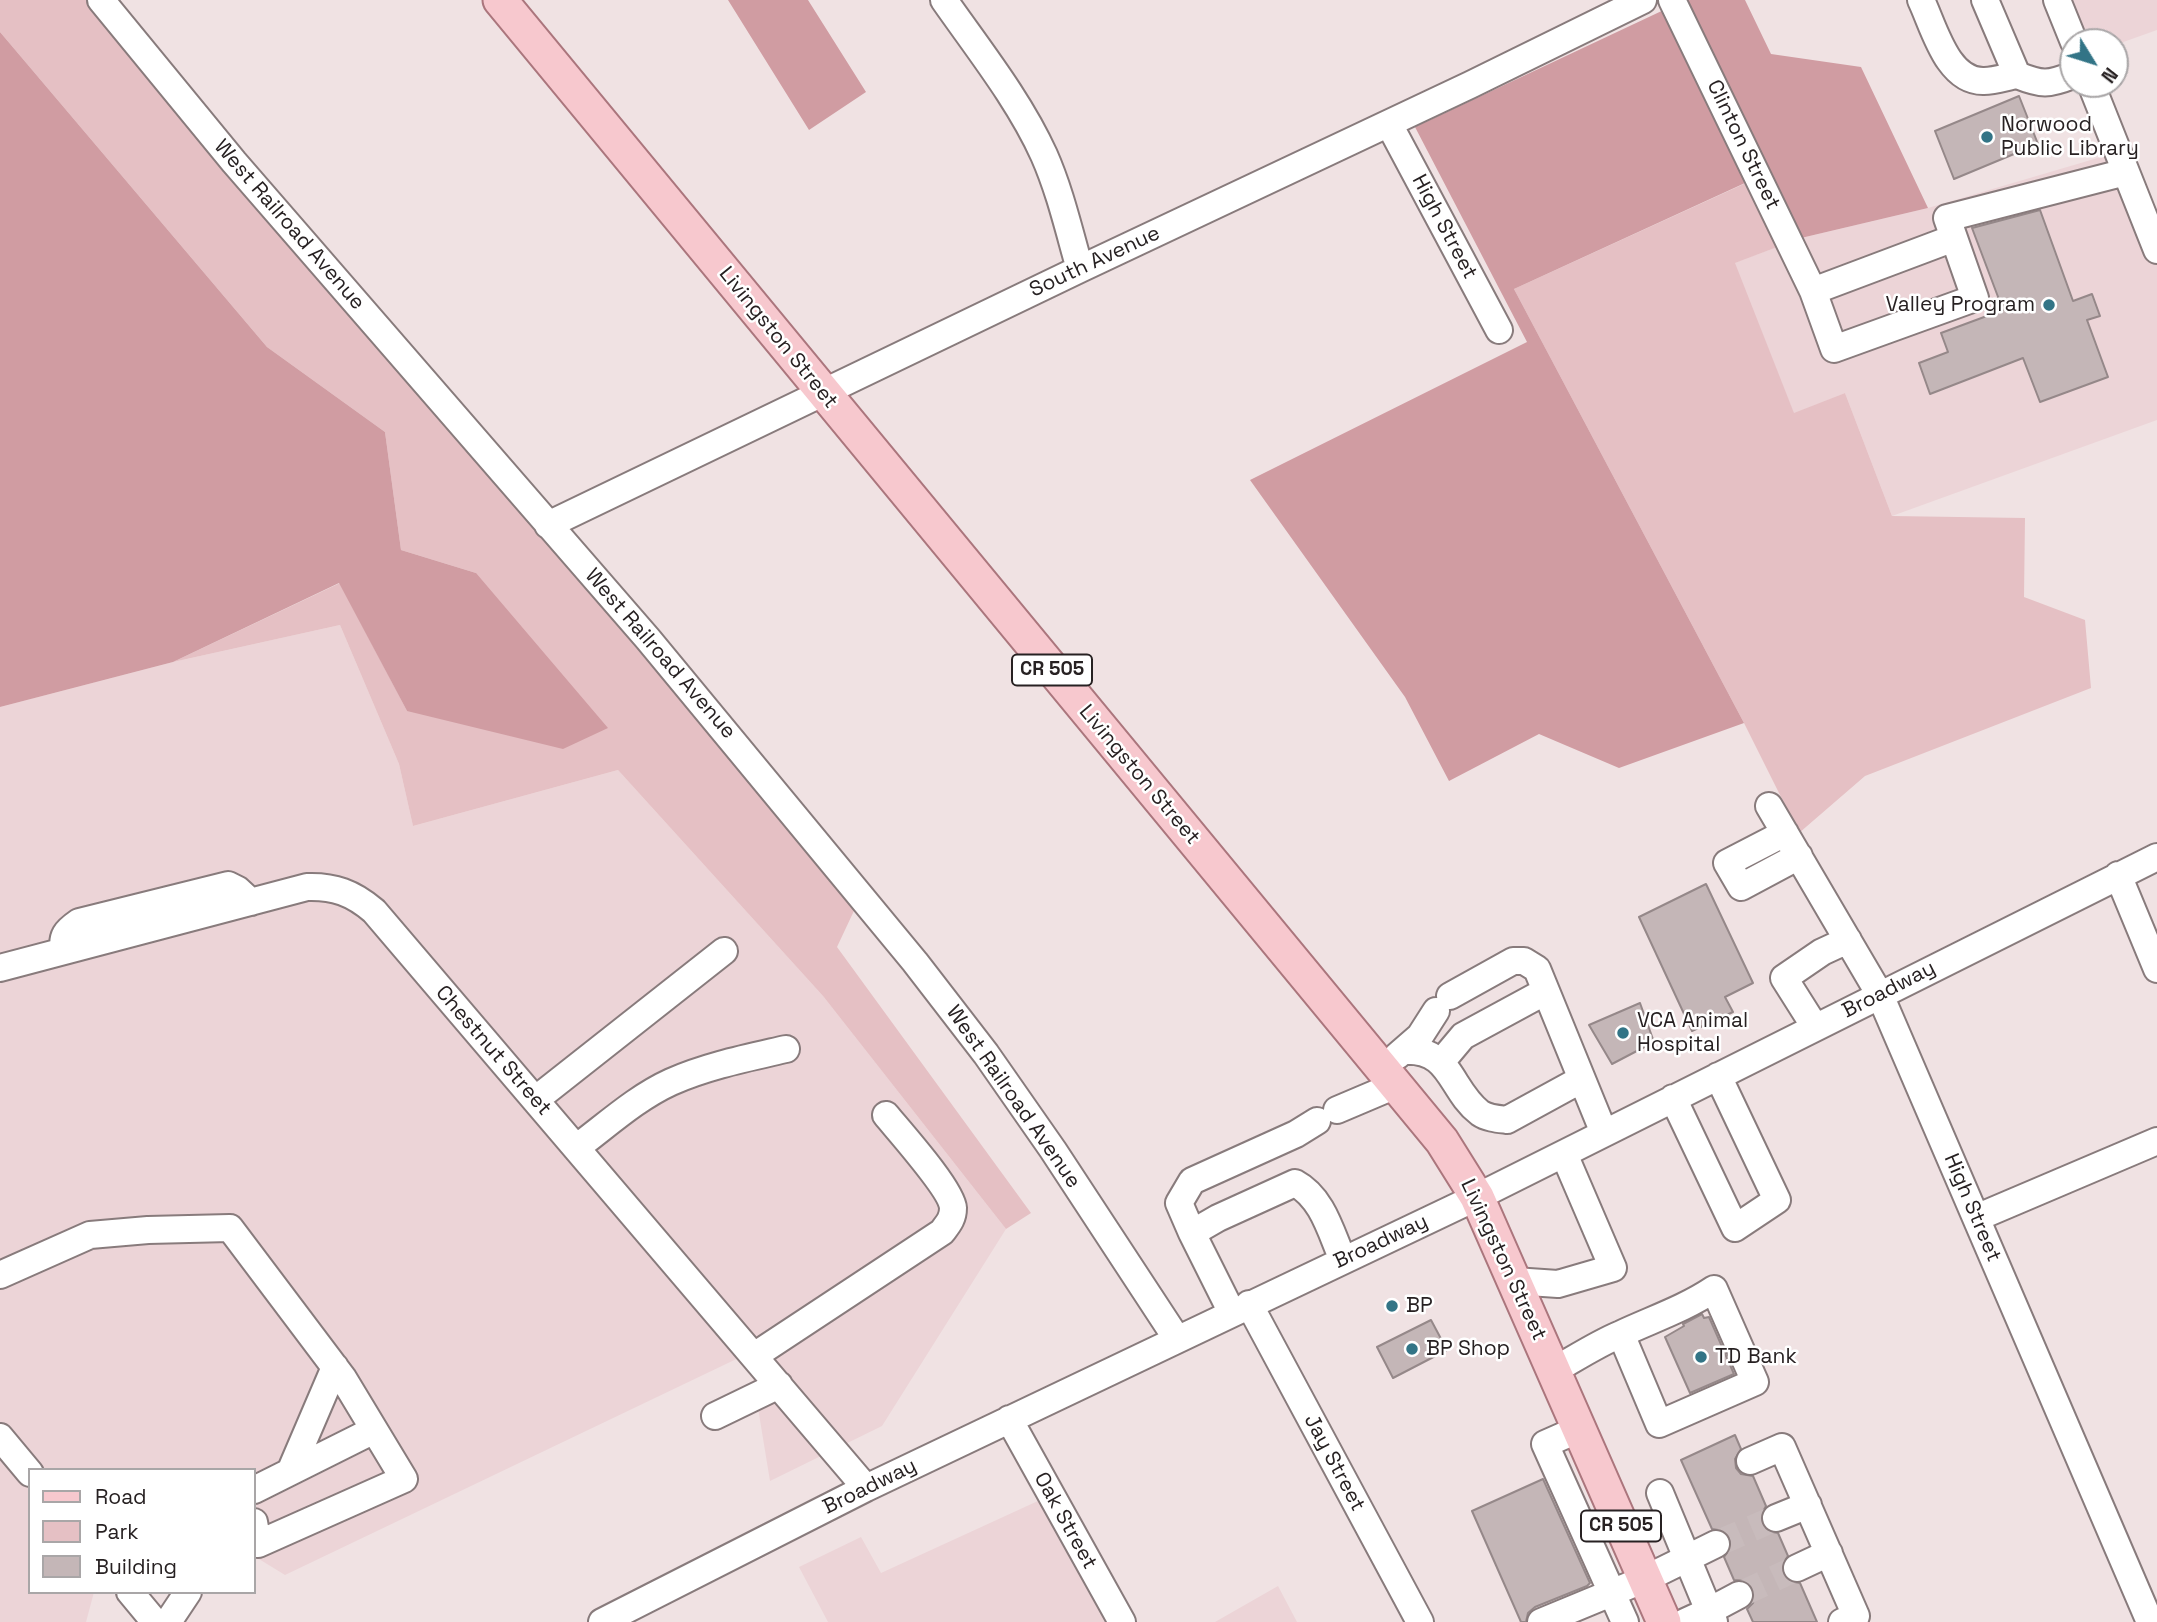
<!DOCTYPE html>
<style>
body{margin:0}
#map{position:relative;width:2157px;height:1622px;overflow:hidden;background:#f0e2e3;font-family:"Space Grotesk",sans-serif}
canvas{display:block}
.legend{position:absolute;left:28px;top:1468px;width:228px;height:126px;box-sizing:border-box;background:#fff;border:2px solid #a9a6a7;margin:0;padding:9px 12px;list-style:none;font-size:21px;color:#272122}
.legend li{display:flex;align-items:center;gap:14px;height:35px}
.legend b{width:35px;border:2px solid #a9a6a7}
.north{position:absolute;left:2059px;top:28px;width:70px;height:70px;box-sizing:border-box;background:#fff;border:2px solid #a9a6a7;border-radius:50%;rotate:128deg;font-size:19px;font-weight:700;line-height:28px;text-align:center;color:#272122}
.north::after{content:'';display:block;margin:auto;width:24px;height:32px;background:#327486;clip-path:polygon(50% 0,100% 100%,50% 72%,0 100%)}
</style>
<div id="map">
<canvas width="2157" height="1622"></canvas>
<ul class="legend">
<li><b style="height:9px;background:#f7c8ce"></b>Road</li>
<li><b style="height:19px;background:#e5c0c4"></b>Park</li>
<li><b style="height:19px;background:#c4b6b7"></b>Building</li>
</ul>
<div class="north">N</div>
</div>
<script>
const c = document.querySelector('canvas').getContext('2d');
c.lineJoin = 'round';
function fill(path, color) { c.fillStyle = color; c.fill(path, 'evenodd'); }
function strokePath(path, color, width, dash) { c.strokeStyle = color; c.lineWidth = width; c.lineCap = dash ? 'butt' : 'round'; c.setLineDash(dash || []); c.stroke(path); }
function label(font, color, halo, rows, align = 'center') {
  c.font = font + ' "Space Grotesk",sans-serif'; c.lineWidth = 5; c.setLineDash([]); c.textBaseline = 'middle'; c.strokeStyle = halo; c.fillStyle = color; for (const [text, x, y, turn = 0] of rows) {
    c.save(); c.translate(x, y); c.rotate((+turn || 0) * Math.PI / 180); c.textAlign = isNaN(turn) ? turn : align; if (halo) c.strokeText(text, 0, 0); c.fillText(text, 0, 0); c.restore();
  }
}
fill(new Path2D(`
 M2057,0H2157V30L2115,45V42H2074Z
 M2118,152L2157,250V420L1892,516L1845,393L1794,414L1734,263L1801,238L1928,208Z
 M340,625L399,764L413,826L618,770L823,996L1006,1229L882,1426L770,1481L749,1353L285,1575L254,1556V1470H30V1592H94L86,1622H0V707L173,662Z
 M1051,1495L1125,1622H828L799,1567L861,1537L881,1573Z
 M1278,1586L1297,1622H1215Z`), '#ecd4d7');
fill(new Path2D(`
 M0,0H102L860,898L837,947L1031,1213L1006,1229L823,996L618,770L413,826L399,764L340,625L173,662L340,583L407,711L476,573L401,550L385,432L267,347L0,32Z
 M1770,172L1801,238L1735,263L1794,413L1845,393L1892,516L2025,518L2024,597L2085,620L2091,688L1865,776L1799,833L1744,723L1514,289Z`), '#e5c0c4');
fill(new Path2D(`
 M728,0H808L866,92L809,130Z
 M1685,0H1745L1771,54L1861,67L1928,208L1801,238L1769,172L1514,289L1744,723L1619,768L1539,734L1449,781L1405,697L1250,480L1527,342L1415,127Z
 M0,32L267,347L385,432L401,550L476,573L608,728L563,749L407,711L339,583L173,662L0,707Z`), '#d09ca2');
const building = new Path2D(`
 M2019,96L2038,144L1954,179L1935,131Z
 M2040,210L2073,301L2092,294L2100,316L2087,320L2108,377L2040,402L2023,358L1930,394L1919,363L1948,352L1941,333L2003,310L1972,228Z
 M1706,884L1753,983L1725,997L1733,1012L1692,1031L1639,917Z
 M1640,1003L1654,1042L1612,1064L1589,1025Z
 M1702,1314L1704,1318L1709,1317L1734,1374L1690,1393L1665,1337L1684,1326L1683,1324Z
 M1431,1320L1447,1350L1393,1378L1377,1347Z
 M1735,1435L1741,1449L1735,1459L1736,1468L1741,1474L1753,1476L1766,1506L1761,1515L1762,1525L1767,1531L1778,1533L1788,1556L1781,1566L1783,1574L1789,1581L1800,1583L1817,1622H1753L1747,1609L1753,1603L1755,1596L1753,1588L1747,1581L1734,1580L1724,1557L1732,1546L1730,1538L1724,1531L1712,1529L1681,1460Z
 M1543,1479L1590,1583L1587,1586L1535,1607L1528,1613L1526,1622H1521L1472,1511Z`);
fill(building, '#c4b6b7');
strokePath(building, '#958889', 2);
strokePath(new Path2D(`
 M1716,1544L1776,1518
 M1739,1595L1797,1568`), '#c8bbbc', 26, [26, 13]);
const minor = new Path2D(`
 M101,0L234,162L648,639L915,962L986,1054L1053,1150L1177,1339
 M944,0C979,50 1019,100 1044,155C1060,191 1069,231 1080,269
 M1672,0L1813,291L1834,349L1975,298L1947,218L2126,172
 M1921,0C1934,27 1947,82 1984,81C1995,81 2006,77 2017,75
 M1985,0L2017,75C2042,85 2048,85 2073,75
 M2057,0L2074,42
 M2091,84L2157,250
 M1389,124L1499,330
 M1813,291L1954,238
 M548,525L1080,269L1470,85L1643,0
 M1769,806L1880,995L2150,1622
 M1785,833L1727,863L1741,887L1799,856
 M2118,875L2157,969
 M64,951C61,936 66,931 79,922L228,885L238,890L251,902
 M0,968L307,887C334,886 353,893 374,911L866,1488
 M1450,996L1513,961H1524L1537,969L1604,1133
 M1815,1027L1784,978L1822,952L1848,940
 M1403,1051C1452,1048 1449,1089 1480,1113C1487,1118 1499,1119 1507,1120L1582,1079
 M1397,1056L1420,1036L1436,1011
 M1442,1061L1463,1036L1546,991
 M1673,1098L1735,1228L1777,1200L1718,1076
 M535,1100L724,951
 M1337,1110L1396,1085
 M576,1148C607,1125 636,1098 671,1082C707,1066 747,1058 786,1049
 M1976,1218L2157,1141
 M1192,1233L1179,1203L1192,1181L1296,1134L1317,1121
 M0,1275L90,1235L148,1230L230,1228L343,1378L404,1479L258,1544L254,1522
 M1514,1281L1558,1284L1613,1268L1564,1154
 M1249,1304L1420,1622
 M1232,1313L1192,1233L1218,1218L1295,1183C1323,1198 1331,1233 1343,1260
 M754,1356L942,1232C948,1224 953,1219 953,1208C952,1190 900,1132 886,1115
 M1553,1371C1576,1358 1597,1344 1621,1334C1653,1319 1684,1309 1714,1289L1755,1382L1659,1424L1621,1334
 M715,1416L779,1385
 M1009,1419L1122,1622
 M1579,1429L1545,1444L1625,1622
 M0,1437L30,1473
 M1750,1461L1782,1447L1856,1616L1842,1622
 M290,1472L335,1367
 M254,1490L374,1430
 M1660,1493L1709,1611L1739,1595
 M1776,1518L1808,1505
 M1797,1568L1829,1553
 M130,1592L155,1622
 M168,1622L188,1592
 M602,1622L866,1488L1477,1197L2157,857
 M1541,1622L1645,1579L1716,1544
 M1685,1622L1709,1611L1714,1622`);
const major = new Path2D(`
 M500,0L1442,1141L1477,1197L1664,1622`);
strokePath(minor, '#887b7c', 30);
strokePath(major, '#ab767d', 37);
strokePath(minor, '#fff', 26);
strokePath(major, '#f7c8ce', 33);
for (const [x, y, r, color] of [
 [1987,137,7,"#327486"],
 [2049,305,7,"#327486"],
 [1623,1033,7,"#327486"],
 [1392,1306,7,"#327486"],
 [1412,1349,7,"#327486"],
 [1701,1357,7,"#327486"]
]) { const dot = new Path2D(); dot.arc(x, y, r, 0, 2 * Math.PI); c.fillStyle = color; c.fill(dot); strokePath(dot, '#fff', 2.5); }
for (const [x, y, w] of [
 [1052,670,80],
 [1621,1526,80]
]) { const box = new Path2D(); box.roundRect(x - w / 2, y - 15.5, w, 31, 5); c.fillStyle = '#fff'; c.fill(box); strokePath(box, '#272122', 2); }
label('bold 19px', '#272122', null, [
 ["CR 505",1052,670],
 ["CR 505",1621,1526]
]);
label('21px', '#272122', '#fff', [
 ["Norwood",2001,125],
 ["Public Library",2001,149],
 ["Valley Program",2035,305,"right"],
 ["VCA Animal",1637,1021],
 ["Hospital",1637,1045],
 ["BP",1406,1306],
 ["BP Shop",1426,1349],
 ["TD Bank",1715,1357]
], 'left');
label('21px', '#272122', '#fff', [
 ["Clinton Street",1743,145,64],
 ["West Railroad Avenue",289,225,49],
 ["High Street",1444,227,62],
 ["South Avenue",1095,262,-25],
 ["Livingston Street",778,338,51],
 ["West Railroad Avenue",660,654,49],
 ["Livingston Street",1139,775,50],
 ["Broadway",1889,990,-27],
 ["Chestnut Street",493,1051,49],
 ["West Railroad Avenue",1013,1097,55],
 ["High Street",1972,1208,67],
 ["Broadway",1381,1242,-25],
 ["Livingston Street",1503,1260,65],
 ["Jay Street",1334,1463,62],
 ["Broadway",870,1487,-26],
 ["Oak Street",1065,1521,61]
]);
</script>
